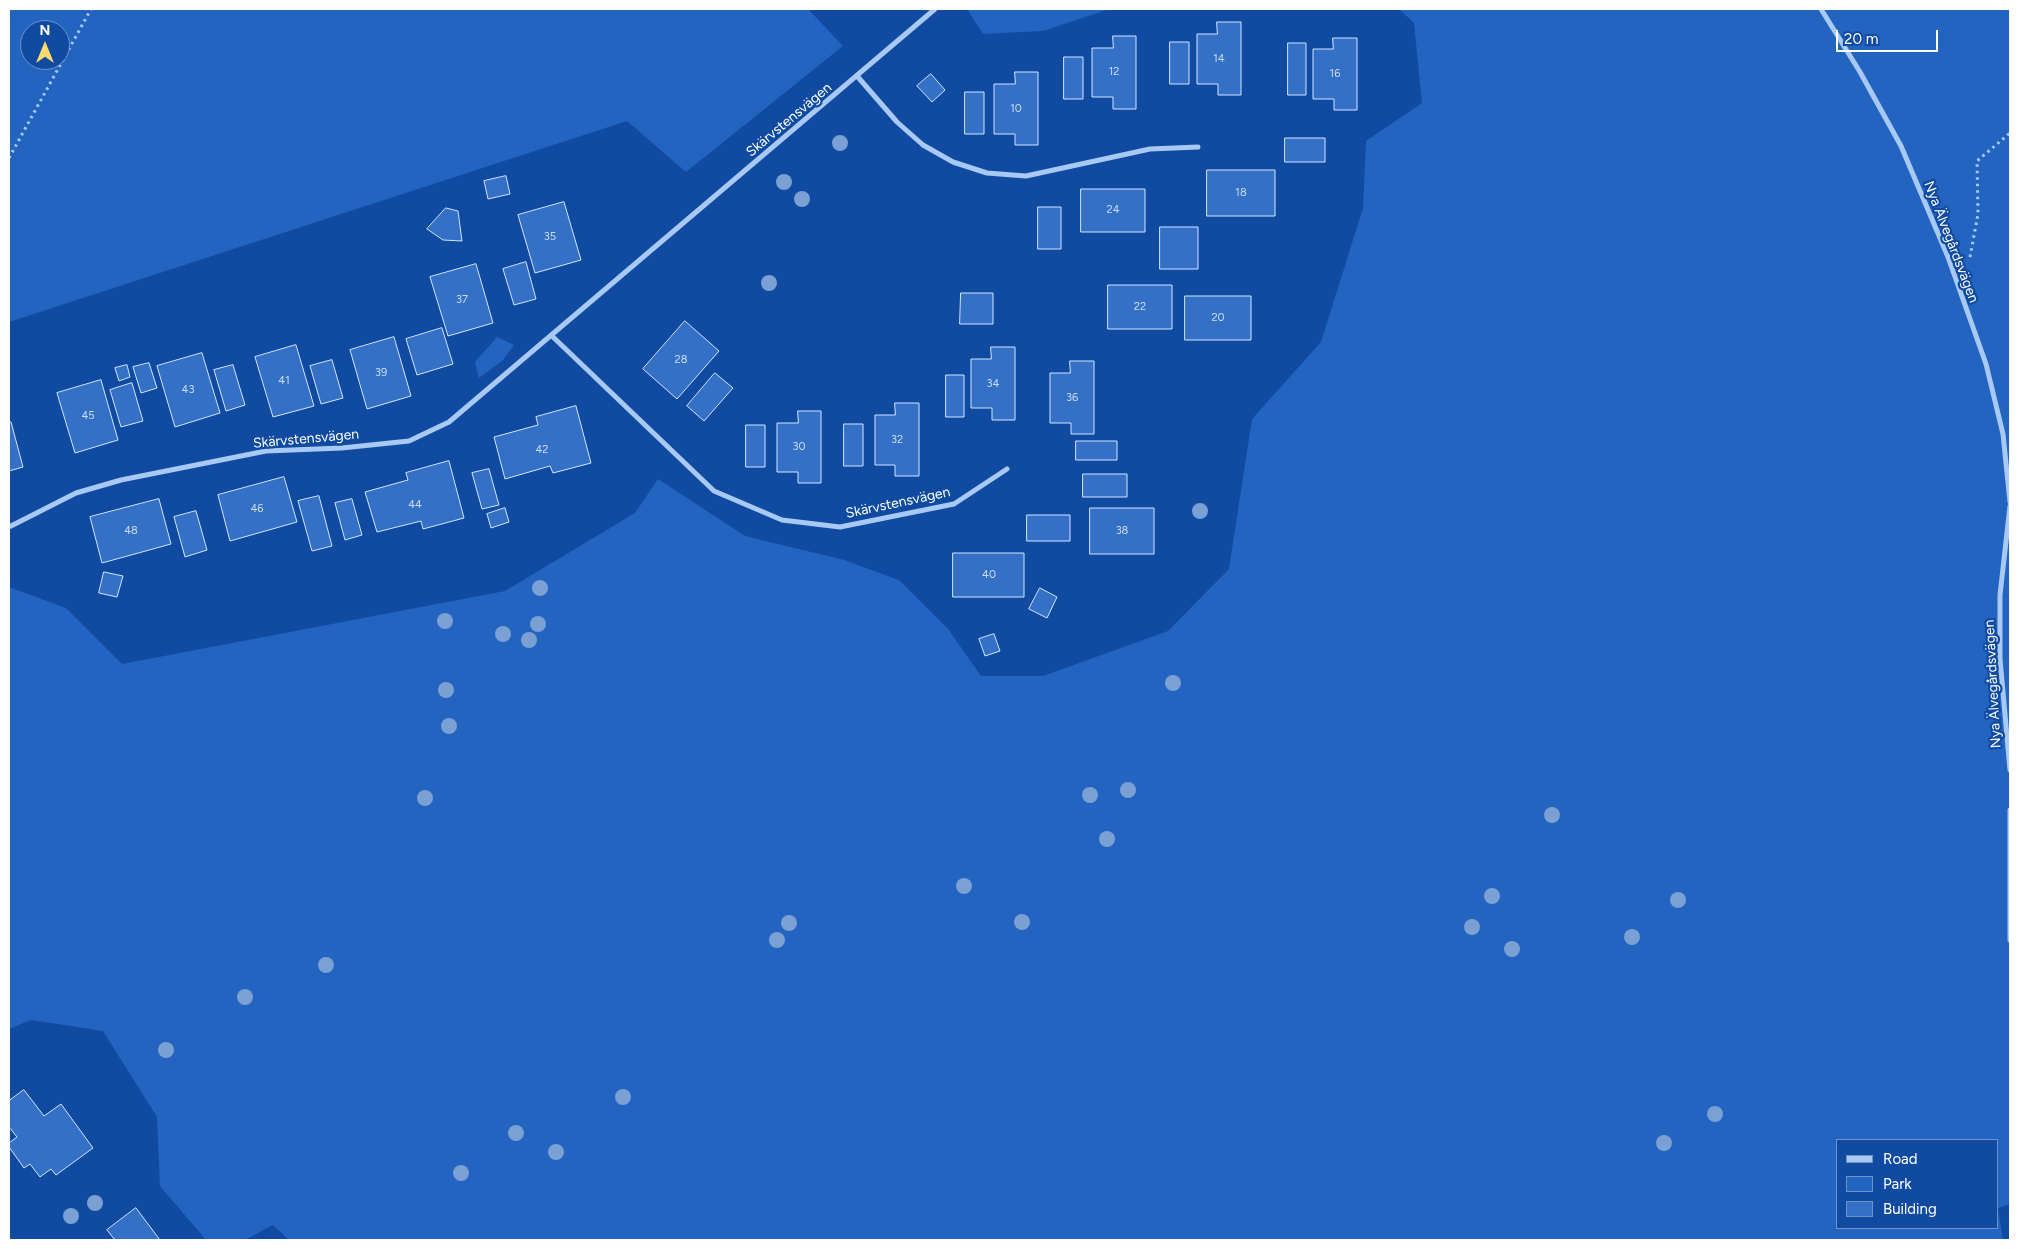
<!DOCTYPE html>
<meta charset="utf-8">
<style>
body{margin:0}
#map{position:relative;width:2019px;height:1249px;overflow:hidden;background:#104ba1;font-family:Figtree,sans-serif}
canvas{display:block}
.frame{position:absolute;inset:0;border:10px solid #fff;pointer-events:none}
.legend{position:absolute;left:1836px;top:1139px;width:162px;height:90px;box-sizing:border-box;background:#104ba1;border:1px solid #7093c7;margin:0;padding:6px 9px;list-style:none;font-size:15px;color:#fff}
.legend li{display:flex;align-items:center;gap:10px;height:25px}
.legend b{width:25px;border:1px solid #7093c7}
.north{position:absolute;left:20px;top:20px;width:50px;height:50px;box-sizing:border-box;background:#104ba1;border:1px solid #7093c7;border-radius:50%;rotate:0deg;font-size:14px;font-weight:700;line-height:20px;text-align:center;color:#fff}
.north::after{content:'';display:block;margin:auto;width:18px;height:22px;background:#ffda6e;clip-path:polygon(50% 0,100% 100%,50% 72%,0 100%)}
.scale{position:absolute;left:1836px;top:30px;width:102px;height:22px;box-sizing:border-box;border:2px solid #fff;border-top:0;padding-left:6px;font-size:15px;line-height:18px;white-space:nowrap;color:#fff;-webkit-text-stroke:4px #104ba1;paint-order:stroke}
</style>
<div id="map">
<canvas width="2019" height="1249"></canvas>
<div class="frame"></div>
<ul class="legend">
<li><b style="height:6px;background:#a9c9f5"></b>Road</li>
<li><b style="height:14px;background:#2364c0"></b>Park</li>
<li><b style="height:14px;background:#3471c6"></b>Building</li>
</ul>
<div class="north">N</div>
<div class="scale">20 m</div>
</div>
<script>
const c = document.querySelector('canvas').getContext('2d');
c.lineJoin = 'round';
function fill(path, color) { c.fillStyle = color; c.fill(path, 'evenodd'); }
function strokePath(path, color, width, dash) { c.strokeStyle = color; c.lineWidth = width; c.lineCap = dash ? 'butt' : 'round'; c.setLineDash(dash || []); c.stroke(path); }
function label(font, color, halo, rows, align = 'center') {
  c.font = font + ' Figtree,sans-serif'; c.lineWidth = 4.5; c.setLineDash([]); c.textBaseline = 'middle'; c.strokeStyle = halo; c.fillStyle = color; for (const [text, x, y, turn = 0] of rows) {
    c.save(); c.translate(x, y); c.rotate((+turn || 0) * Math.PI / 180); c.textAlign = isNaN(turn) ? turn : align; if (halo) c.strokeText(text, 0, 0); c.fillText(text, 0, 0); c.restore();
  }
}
fill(new Path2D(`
 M9,9H808L843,46L686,172L627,121L9,322ZM30,30H60V60H30Z
 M967,9H1109L1043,31L983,34Z
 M1399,9H2010V1204L1998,1208V1140H1838V1228H1998V1208L2003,1240H289L273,1225L245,1240H206L160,1186L157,1117L103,1031L31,1020L9,1029V587L66,608L122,664L505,591L635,513L658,479L745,536L844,560L899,580L948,629L981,676H1043L1168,631L1229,569L1252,419L1321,342L1363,208L1366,141L1422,103L1414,23Z
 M497,337L514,345L503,360L479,378L475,362Z`), '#2364c0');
const building = new Path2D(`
 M1217,22H1241V95H1218V84H1197V34H1217Z
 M1113,36H1136V109H1113V97H1092V48H1113Z
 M1333,38H1357V110H1334V99H1313V49H1333Z
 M1170,42H1189V84H1170Z
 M1288,43H1306V95H1288Z
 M1064,57H1083V99H1064Z
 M1015,72H1038V145H1015V134H994V84H1015Z
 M931,74L945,90L932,102L917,86Z
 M965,92H984V134H965Z
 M1285,138H1325V162H1285Z
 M1207,170H1275V216H1207Z
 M506,176L510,194L488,199L484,181Z
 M1081,189H1145V232H1081Z
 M564,202L581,260L535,273L518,215Z
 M1038,207H1061V249H1038Z
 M446,208L458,211L462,241L443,240L427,229Z
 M1160,227H1198V269H1160Z
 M526,262L536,299L514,305L503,269Z
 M476,264L493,323L448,336L430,277Z
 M1108,285H1172V329H1108Z
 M961,293H993V324H960Z
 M1185,296H1251V340H1185Z
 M685,321L719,351L677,399L643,369Z
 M442,328L453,364L417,375L406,339Z
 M394,337L411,396L367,409L350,350Z
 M296,345L314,406L273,417L255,357Z
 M991,347H1015V420H992V408H971V359H991Z
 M202,353L220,413L175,427L157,366Z
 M332,360L343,398L321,404L310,366Z
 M1070,361H1094V434H1071V423H1050V373H1070Z
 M149,363L157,388L141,393L133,367Z
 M127,365L130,377L119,381L115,368Z
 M233,365L245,405L226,411L214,370Z
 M715,373L733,388L704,421L687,406Z
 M946,375H964V417H946Z
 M101,380L118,440L75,453L57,393Z
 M132,383L143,421L121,427L110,390Z
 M895,403H919V476H895V465H875V415H895Z
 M576,406L591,463L553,473L550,466L505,479L494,437L538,425L536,417Z
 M798,411H821V483H798V472H777V423H798Z
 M11,422L23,467L9,471V423Z
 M844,424H863V466H844Z
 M746,425H765V467H746Z
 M1076,441H1117V460H1076Z
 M449,461L464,518L423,529L421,521L377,532L365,492L408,480L406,473Z
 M489,469L499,505L482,509L472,473Z
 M1083,474H1127V497H1083Z
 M284,477L297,522L230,541L218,495Z
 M319,496L332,546L312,551L298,501Z
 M159,499L171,544L102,563L90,517Z
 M352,499L362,535L345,540L335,503Z
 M505,508L509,522L491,528L487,514Z
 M1090,508H1154V554H1090Z
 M196,511L207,550L185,557L174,517Z
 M1027,515H1070V541H1027Z
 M953,553H1024V597H953Z
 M104,572L123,576L117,597L99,593Z
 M1040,588L1057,597L1047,618L1029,609Z
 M994,634L1000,651L985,656L979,639Z
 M24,1090L44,1116L61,1104L93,1148L56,1175L51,1169L40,1177L30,1164L24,1168L9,1147V1143L17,1137L9,1127V1101Z
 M136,1208L160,1240H115L107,1230Z`);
fill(building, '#3471c6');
strokePath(building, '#d2e5fe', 1);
strokePath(new Path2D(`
 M9,158L91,9
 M1970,257L1978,214L1977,161L2010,133`), '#a9c9f5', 3, [2.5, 4]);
strokePath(new Path2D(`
 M1821,9L1860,72L1901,146L1948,257L1986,364L2003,434L2010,502
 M857,76L897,122L923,145L953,162L987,173L1026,176L1150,149L1198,147
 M552,336L714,491L782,520L840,527L954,504L1007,469
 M2010,506L2000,595V659L2010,770
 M9,527L76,493L121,480L266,451L342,448L409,441L449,422L935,9
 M2010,810V940`), '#a9c9f5', 5);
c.fillStyle = '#7ba0d4';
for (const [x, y] of [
 [840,143],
 [784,182],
 [802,199],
 [769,283],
 [1200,511],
 [540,588],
 [445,621],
 [538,624],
 [503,634],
 [529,640],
 [1173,683],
 [446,690],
 [449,726],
 [1128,790],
 [1090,795],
 [425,798],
 [1552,815],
 [1107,839],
 [964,886],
 [1492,896],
 [1678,900],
 [1022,922],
 [789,923],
 [1472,927],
 [1632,937],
 [777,940],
 [1512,949],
 [326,965],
 [245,997],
 [166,1050],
 [623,1097],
 [1715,1114],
 [516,1133],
 [1664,1143],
 [556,1152],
 [461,1173],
 [95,1203],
 [71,1216]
]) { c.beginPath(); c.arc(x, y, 8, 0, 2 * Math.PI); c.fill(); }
label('11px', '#ccdcf1', null, [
 ["14",1219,59],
 ["12",1114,72],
 ["16",1335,74],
 ["10",1016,109],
 ["18",1241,193],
 ["24",1113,210],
 ["35",550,237],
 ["37",462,300],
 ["22",1140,307],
 ["20",1218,318],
 ["28",681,360],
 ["39",381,373],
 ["41",284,381],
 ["34",993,384],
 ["43",188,390],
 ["36",1072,398],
 ["45",88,416],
 ["32",897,440],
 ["30",799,447],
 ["42",542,450],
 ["44",415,505],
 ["46",257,509],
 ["48",131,531],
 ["38",1122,531],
 ["40",989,575]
]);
label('14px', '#fff', '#104ba1', [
 ["Skärvstensvägen",789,120,-40],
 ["Nya Älvegårdsvägen",1951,242,69],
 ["Skärvstensvägen",306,439,-5],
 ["Skärvstensvägen",898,503,-12],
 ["Nya Älvegårdsvägen",1993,684,-93]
]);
</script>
